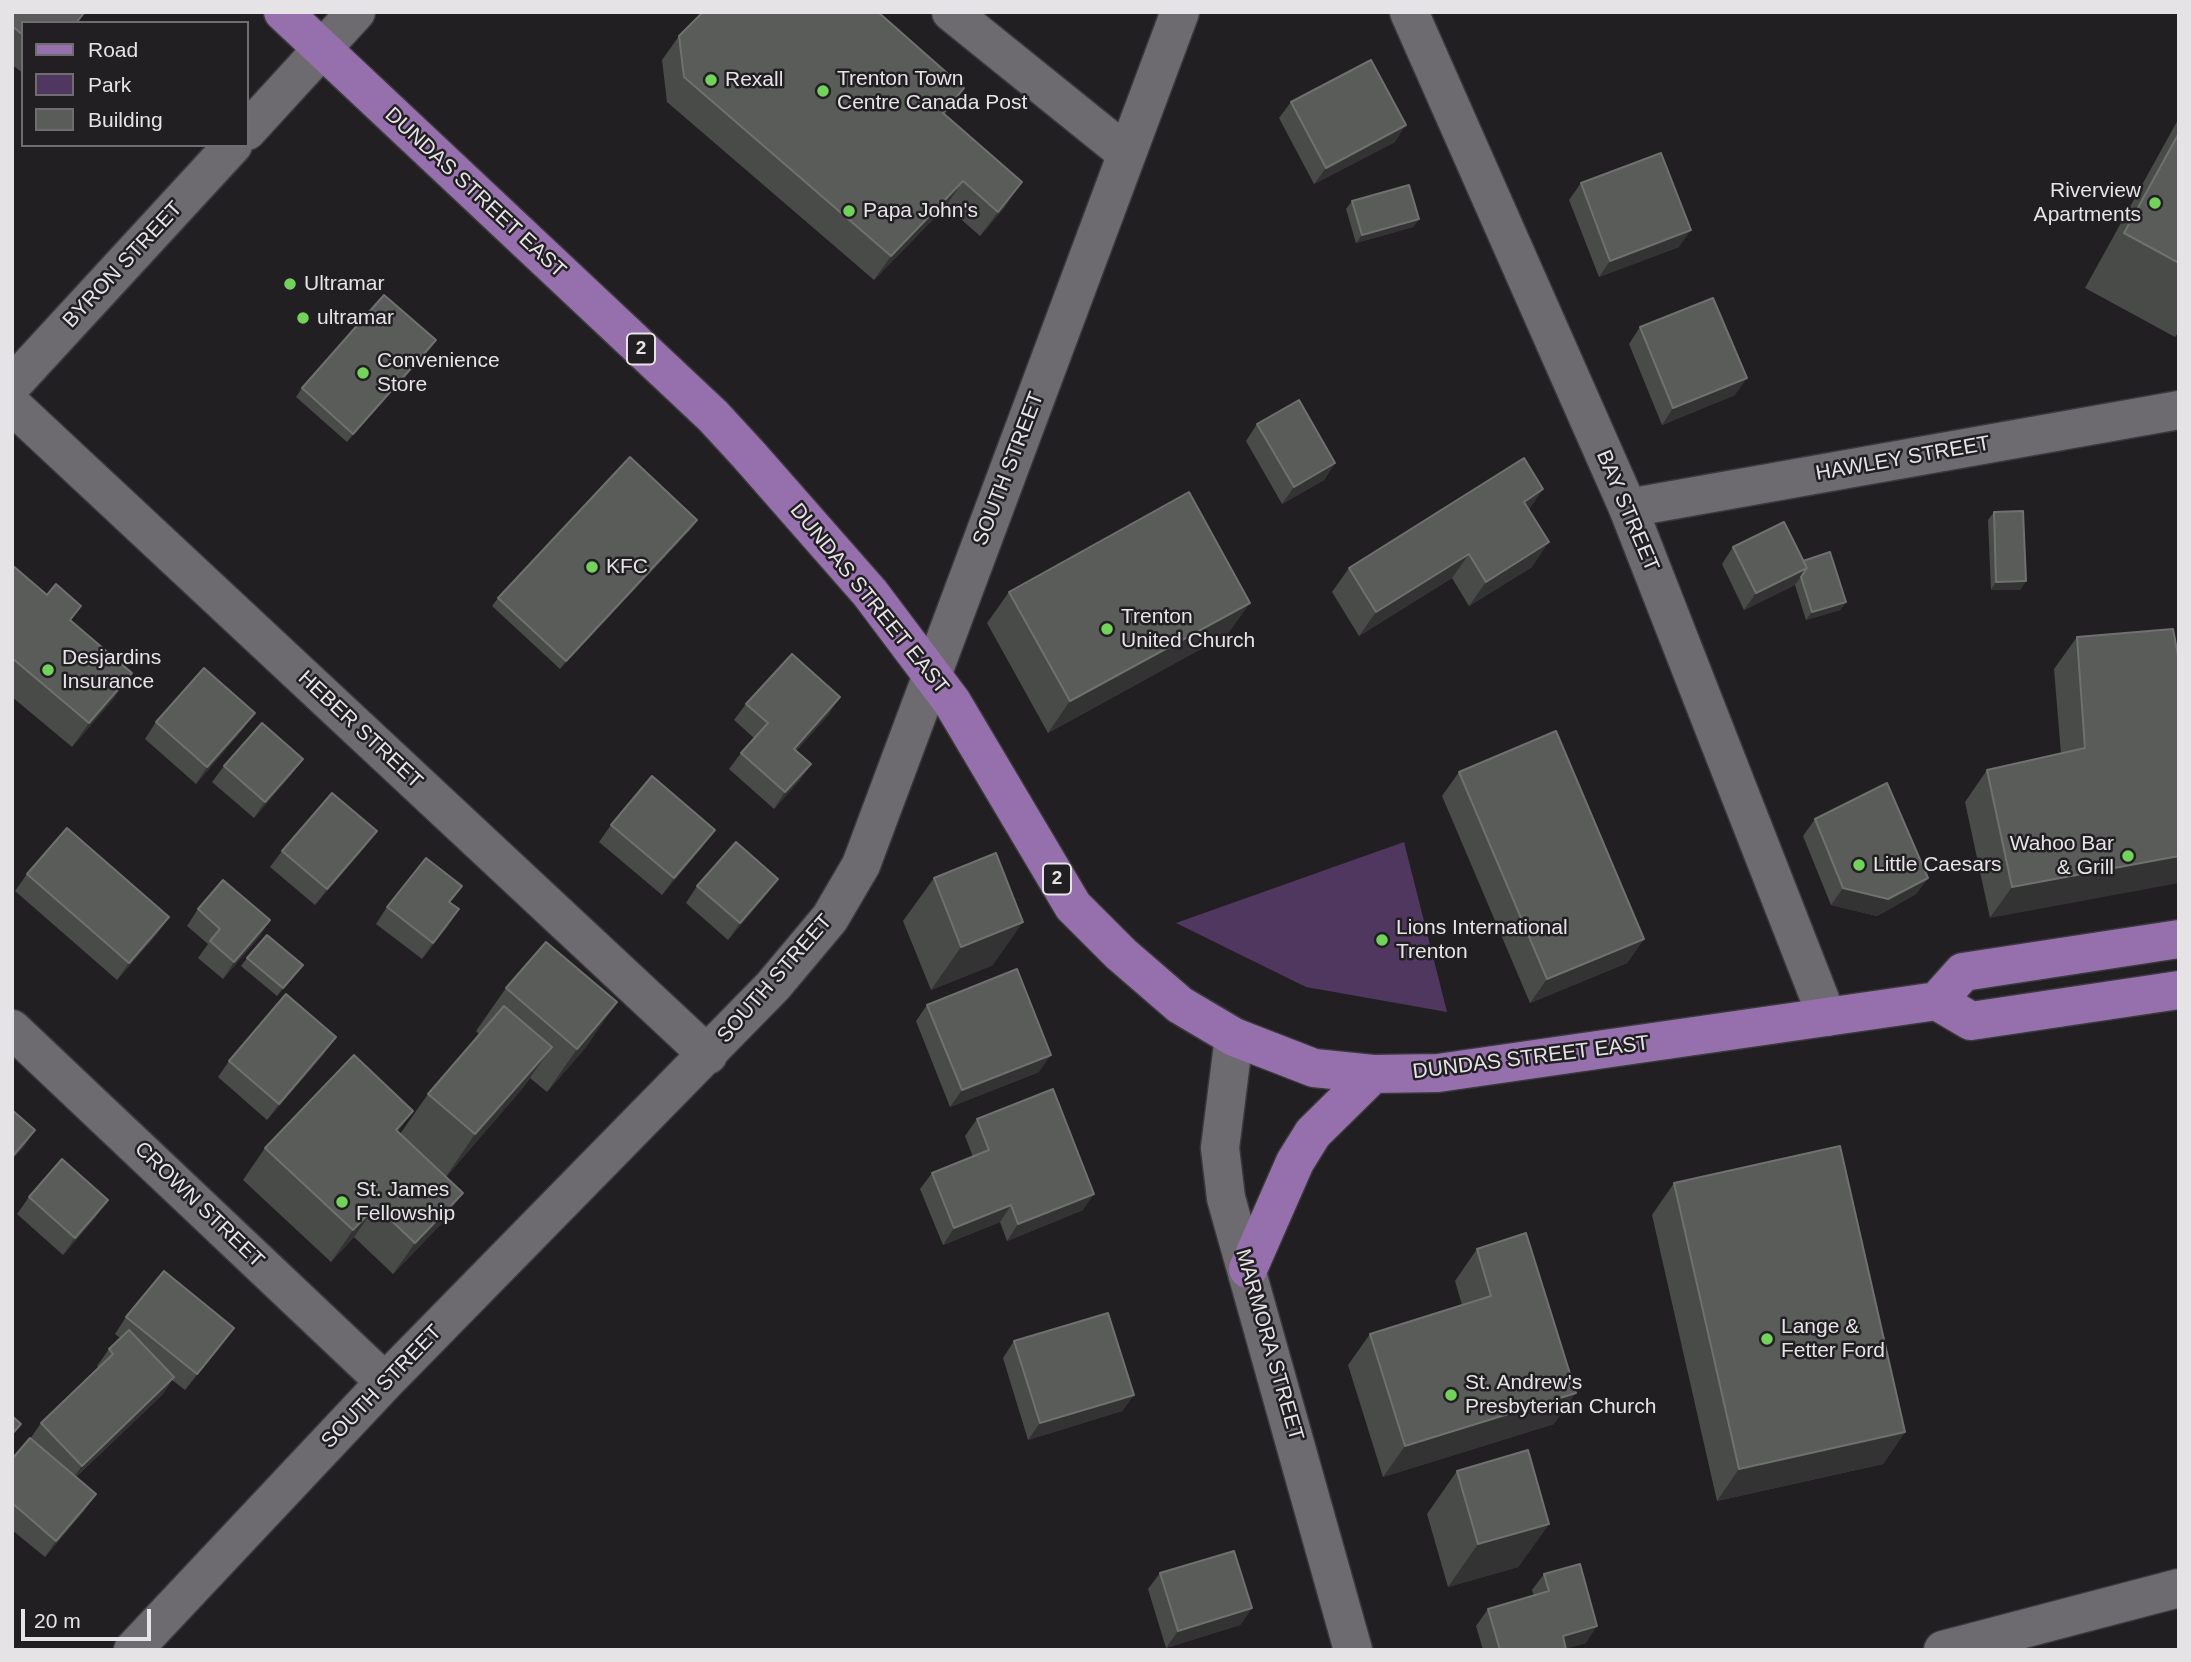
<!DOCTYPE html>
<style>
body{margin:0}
#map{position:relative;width:2191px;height:1662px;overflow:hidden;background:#221f23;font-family:Arial,sans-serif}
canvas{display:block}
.frame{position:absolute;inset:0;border:14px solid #e5e3e6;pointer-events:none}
.legend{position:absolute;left:21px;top:21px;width:228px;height:126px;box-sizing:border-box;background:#221f23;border:2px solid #706d71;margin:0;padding:9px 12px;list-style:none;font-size:21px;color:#e5e3e6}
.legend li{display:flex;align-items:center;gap:14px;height:35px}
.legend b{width:35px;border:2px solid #706d71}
.scale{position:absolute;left:21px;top:1609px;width:130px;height:32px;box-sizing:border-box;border:4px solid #e5e3e6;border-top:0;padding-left:9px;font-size:21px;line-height:24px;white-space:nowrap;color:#e5e3e6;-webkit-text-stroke:5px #221f23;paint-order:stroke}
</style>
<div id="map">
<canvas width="2191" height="1662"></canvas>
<div class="frame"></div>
<ul class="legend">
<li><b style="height:9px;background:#9670ad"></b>Road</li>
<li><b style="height:19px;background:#503760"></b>Park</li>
<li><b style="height:19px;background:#595c59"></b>Building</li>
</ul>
<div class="scale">20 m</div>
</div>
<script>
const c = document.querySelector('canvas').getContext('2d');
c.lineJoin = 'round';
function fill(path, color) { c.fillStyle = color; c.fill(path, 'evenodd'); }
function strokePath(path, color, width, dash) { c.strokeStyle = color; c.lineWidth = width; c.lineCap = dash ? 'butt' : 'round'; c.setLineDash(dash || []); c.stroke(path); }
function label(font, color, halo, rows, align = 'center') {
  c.font = font + ' Arial,sans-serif'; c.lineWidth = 5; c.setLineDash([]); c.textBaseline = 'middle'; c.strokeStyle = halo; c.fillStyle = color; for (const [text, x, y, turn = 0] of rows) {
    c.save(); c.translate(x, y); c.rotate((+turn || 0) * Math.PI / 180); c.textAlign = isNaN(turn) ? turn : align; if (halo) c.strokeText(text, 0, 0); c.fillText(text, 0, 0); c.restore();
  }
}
fill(new Path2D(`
 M1404,842L1447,1012L1306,987L1176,923Z`), '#503760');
const minor = new Path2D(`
 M951,12L1127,154
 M12,405L708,1055
 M1628,508L2179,410
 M12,1029L385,1382
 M133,1650L385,1382L773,986L830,918L861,865L1180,12
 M1943,1650L2179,1588`);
const tertiary = new Path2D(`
 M1409,12L1628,508L1827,1017
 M247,131L356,12
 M12,385L233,145`);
const secondary = new Path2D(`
 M1234,1037L1220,1148L1226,1198L1353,1650`);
const primary = new Path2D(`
 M283,12L713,416L748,454L870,593L952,702L1073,906L1121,954L1180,1005L1234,1037L1314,1068L1373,1074L1438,1073L1937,1001L1963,972L2179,939
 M1937,1001L1971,1021L2179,990
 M1248,1269L1295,1162L1313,1133L1373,1074`);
strokePath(minor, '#3b393d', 41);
strokePath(tertiary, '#3b393d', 41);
strokePath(secondary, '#3b393d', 41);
strokePath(primary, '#3b393d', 41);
strokePath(minor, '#6e6b70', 38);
strokePath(tertiary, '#6e6b70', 38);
strokePath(secondary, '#6e6b70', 38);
strokePath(primary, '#9670ad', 38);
fill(new Path2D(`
 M12,12L23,23V73L12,65Z
 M679,36L945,115L1005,207L980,236L946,206L874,280L667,102L662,60Z
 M1291,102L1395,142L1314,184L1279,118Z
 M2179,118V332L2175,337L2085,288Z
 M1581,183L1679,247L1599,277L1569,200Z
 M1352,201L1419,219L1413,227L1356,243L1346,209Z
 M1640,327L1735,395L1662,425L1629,344Z
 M436,340L430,349L347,442L296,397L302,388Z
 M1257,424L1335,463L1324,480L1282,504L1246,441Z
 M1529,510L1532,567L1469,606L1452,578L1359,636L1332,592L1349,568Z
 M1994,512L2026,581L2020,590H1991L1988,520Z
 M697,520L691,529L560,669L492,606L498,598Z
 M1733,547L1803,561L1846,602L1840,610L1806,620L1795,585L1744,610L1722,564Z
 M12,565L71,621L115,697L72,747L12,697Z
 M1009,592L1228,634L1048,733L987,623Z
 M2077,637L2179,661L1990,918L1965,802L1987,770L2061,754L2054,669Z
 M746,704L829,714L796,751L811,764L799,781L774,809L729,769L741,753L754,738L734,720Z
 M156,722L243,729L196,784L145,739Z
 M303,759L291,775L254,818L212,782L224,766Z
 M1459,772L1644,939L1627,963L1530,1003L1442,796Z
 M1815,819L1928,878L1916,894L1877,916L1831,905L1803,836Z
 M611,825L703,846L662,895L599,842Z
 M365,847L315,905L270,867L282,851Z
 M27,874L169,917L157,934L117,980L15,891Z
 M934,878L993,965L931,990L903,921Z
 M778,879L766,895L728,940L686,903L697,886Z
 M462,886L450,902L448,926L422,959L376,924L387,907Z
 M198,909L270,920L259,937L223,979L198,958L208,944L187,926Z
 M247,958L297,973L277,996L241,966Z
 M506,988L587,1046L547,1092L530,1078L521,1090L446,1177L441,1224L393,1274L354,1237L331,1262L243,1180L265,1148L398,1133L400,1134L428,1094L479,1034L476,1031Z
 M927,1005L1039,1072L950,1107L916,1021Z
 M324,1054L267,1120L218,1077L229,1061Z
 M977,1119L1083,1210L1007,1241L1000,1222L943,1245L920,1189L932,1173L973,1157L965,1136Z
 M1674,1183L1905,1432L1883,1464L1717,1501L1652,1215Z
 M29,1197L96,1217L63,1255L17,1214Z
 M1477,1249L1554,1424L1383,1477L1348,1365L1370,1334L1462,1305L1455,1281Z
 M126,1317L222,1345L185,1390L172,1380L163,1394L76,1477L96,1494L84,1511L45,1557L12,1530V1459L30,1439L41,1423L99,1368L97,1366L109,1349L120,1338L115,1334Z
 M1014,1341L1134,1395L1122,1411L1028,1440L1003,1358Z
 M1457,1471L1549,1524L1518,1567L1448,1587L1427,1514Z
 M1160,1573L1252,1608L1240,1625L1166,1648L1148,1589Z
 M1544,1574L1586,1643L1566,1648V1650H1483L1476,1626L1488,1609L1534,1596L1532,1590Z`), '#484b48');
fill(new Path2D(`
 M964,88L947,112L926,138L943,113Z
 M1406,125L1395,142L1314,184L1326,168Z
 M963,181L946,206L874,280L891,256Z
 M1022,182L1005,207L980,236L998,212Z
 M1419,219L1413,227L1356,243L1362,235Z
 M1691,230L1679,247L1599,277L1610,261Z
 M436,340L430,349L347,442L353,434Z
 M1747,378L1735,395L1662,425L1673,408Z
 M1335,463L1324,480L1282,504L1294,487Z
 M1543,489L1526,514L1524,502Z
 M697,520L691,529L560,669L566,661Z
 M1549,542L1532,567L1469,606L1486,582Z
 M1469,554L1452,578L1359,636L1376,612Z
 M1807,568L1795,585L1744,610L1756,593Z
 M2026,581L2020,590H1991L1996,582Z
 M1846,602L1840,610L1806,620L1812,612Z
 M1250,603L1228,634L1048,733L1070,701Z
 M132,673L115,697L72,747L89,723Z
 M840,697L829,714L782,766L794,749Z
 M255,713L243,729L196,784L207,767Z
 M303,759L291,775L254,818L265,802Z
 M811,764L799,781L774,809L785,792Z
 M715,830L703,846L662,895L674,878Z
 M377,831L365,847L315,905L327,889Z
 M2179,856V883L1990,918L2012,887Z
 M1928,878L1916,894L1877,916L1831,905L1843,888Z
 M778,879L766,895L728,940L740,923Z
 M459,909L448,926L422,959L433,943Z
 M169,917L157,934L117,980L129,963Z
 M270,920L259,937L223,979L234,962Z
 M1023,922L993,965L931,990L961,947Z
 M1644,939L1627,963L1530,1003L1547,979Z
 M303,965L297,973L277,996L283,988Z
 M617,1002L587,1046L547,1092L577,1049Z
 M336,1037L324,1054L267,1120L279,1104Z
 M552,1047L521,1090L445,1178L475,1134Z
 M1051,1055L1039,1072L950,1107L962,1090Z
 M413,1111L391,1142L396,1130Z
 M35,1130L24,1147L12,1160V1157Z
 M463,1193L441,1224L393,1274L415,1243Z
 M1094,1194L1083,1210L1007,1241L1018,1224Z
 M108,1200L96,1217L63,1255L75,1238Z
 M1011,1205L1000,1222L943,1245L954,1228Z
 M376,1206L354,1237L331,1262L353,1230Z
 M234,1328L222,1345L185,1390L197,1374Z
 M174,1377L163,1394L70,1482L82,1466Z
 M1576,1393L1554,1424L1383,1477L1405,1446Z
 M1134,1395L1122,1411L1028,1440L1040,1423Z
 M1905,1432L1883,1464L1717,1501L1739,1469Z
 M96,1494L84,1511L45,1557L56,1541Z
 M1549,1524L1518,1567L1448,1587L1478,1544Z
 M1252,1608L1240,1625L1166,1648L1178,1631Z
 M1597,1626L1586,1643L1561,1650L1563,1636Z`), '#323332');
const building = new Path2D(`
 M12,12H84V13L76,23H23V35L12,26Z
 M703,12H878L964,88L943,113L1022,182L998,212L963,181L891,256L684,77L679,36Z
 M1371,60L1406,125L1326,168L1291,102Z
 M2179,133V263L2124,233Z
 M1661,153L1691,230L1610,261L1581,183Z
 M1409,185L1419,219L1362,235L1352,201Z
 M384,295L436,340L353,434L302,388Z
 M1713,298L1747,378L1673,408L1640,327Z
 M1299,400L1335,463L1294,487L1257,424Z
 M630,457L697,520L566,661L498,598Z
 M1524,458L1543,489L1524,502L1549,542L1486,582L1469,554L1376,612L1349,568Z
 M1189,492L1250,603L1070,701L1009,592Z
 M2023,511L2026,581L1996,582L1994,512Z
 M1784,522L1807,568L1756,593L1733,547Z
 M1830,552L1846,602L1812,612L1801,577L1807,568L1803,561Z
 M12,565L47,595L56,584L81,606L70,620L132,673L89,723L12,658Z
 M2173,629L2179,661V856L2012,887L1987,770L2085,748L2077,637Z
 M792,654L840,697L794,749L811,764L785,792L741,753L768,723L746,704Z
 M204,668L255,713L207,767L156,722Z
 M262,723L303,759L265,802L224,766Z
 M1556,731L1644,939L1547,979L1459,772Z
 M652,776L715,830L674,878L611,825Z
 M1887,783L1928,878L1888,899L1843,888L1815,819Z
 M332,793L377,831L327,889L282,851Z
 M67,828L169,917L129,963L27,874Z
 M736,842L778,879L740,923L697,886Z
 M996,853L1023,922L961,947L934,878Z
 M426,858L462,886L449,902L459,909L433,943L387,907Z
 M223,880L270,920L234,962L210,941L220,929L198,909Z
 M267,935L303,965L283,988L247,958Z
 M546,942L617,1002L577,1049L506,988Z
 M1017,969L1051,1055L962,1090L927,1005Z
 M286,994L336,1037L279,1104L229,1061Z
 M504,1006L552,1047L475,1134L428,1094Z
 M354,1055L413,1111L396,1130L463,1193L415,1243L376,1206L353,1230L265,1148Z
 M1053,1089L1094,1194L1018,1224L1011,1205L954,1228L932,1173L989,1150L977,1119Z
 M12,1110L35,1130L12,1157Z
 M1840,1146L1905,1432L1739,1469L1674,1183Z
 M62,1159L108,1200L75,1238L29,1197Z
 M1526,1233L1576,1393L1405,1446L1370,1334L1491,1296L1477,1249Z
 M164,1271L234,1328L197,1374L126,1317Z
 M1108,1313L1134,1395L1040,1423L1014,1341Z
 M129,1330L174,1377L82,1466L41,1423L113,1354L109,1349Z
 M12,1416L21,1424L12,1434Z
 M30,1438L96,1494L56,1541L12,1503V1459Z
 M1528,1450L1549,1524L1478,1544L1457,1471Z
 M1234,1551L1252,1608L1178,1631L1160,1573Z
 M1580,1564L1597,1626L1563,1636L1566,1650H1500L1488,1609L1549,1591L1544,1574Z`);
fill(building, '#595c59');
strokePath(building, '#6f716f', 2);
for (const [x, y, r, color] of [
 [711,80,7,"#73d25c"],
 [823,91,7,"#73d25c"],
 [2155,203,7,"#73d25c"],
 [849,211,7,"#73d25c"],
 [290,284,7,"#73d25c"],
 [303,318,7,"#73d25c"],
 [363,373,7,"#73d25c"],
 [592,567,7,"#73d25c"],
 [1107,629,7,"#73d25c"],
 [48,670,7,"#73d25c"],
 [2128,856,7,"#73d25c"],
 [1859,865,7,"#73d25c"],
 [1382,940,7,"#73d25c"],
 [342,1202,7,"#73d25c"],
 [1767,1339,7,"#73d25c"],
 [1451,1395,7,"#73d25c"]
]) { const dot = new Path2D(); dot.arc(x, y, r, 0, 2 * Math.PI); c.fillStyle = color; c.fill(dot); strokePath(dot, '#221f23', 2.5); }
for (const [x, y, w] of [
 [641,349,28],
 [1057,879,28]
]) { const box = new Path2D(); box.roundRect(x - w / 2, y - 15.5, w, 31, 5); c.fillStyle = '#221f23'; c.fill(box); strokePath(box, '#e5e3e6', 2); }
label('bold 19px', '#e5e3e6', null, [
 ["2",641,349],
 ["2",1057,879]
]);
label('21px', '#e5e3e6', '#221f23', [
 ["Trenton Town",837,79],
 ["Centre Canada Post",837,103],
 ["Rexall",725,80],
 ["Riverview",2141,191,"right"],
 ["Apartments",2141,215,"right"],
 ["Papa John's",863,211],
 ["Ultramar",304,284],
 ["ultramar",317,318],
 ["Convenience",377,361],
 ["Store",377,385],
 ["KFC",606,567],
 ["Trenton",1121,617],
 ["United Church",1121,641],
 ["Desjardins",62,658],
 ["Insurance",62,682],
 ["Wahoo Bar",2114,844,"right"],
 ["& Grill",2114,868,"right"],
 ["Little Caesars",1873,865],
 ["Lions International",1396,928],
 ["Trenton",1396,952],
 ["St. James",356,1190],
 ["Fellowship",356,1214],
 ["Lange &",1781,1327],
 ["Fetter Ford",1781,1351],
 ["St. Andrew's",1465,1383],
 ["Presbyterian Church",1465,1407]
], 'left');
label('21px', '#e5e3e6', '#221f23', [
 ["DUNDAS STREET EAST",475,193,43],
 ["BYRON STREET",123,265,-47],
 ["HAWLEY STREET",1903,459,-10],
 ["SOUTH STREET",1009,469,-69],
 ["BAY STREET",1627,511,67],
 ["DUNDAS STREET EAST",869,599,51],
 ["HEBER STREET",360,730,43],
 ["SOUTH STREET",775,979,-49],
 ["DUNDAS STREET EAST",1531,1058,-7],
 ["CROWN STREET",199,1205,44],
 ["MARMORA STREET",1269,1345,74],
 ["SOUTH STREET",382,1387,-46]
]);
</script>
